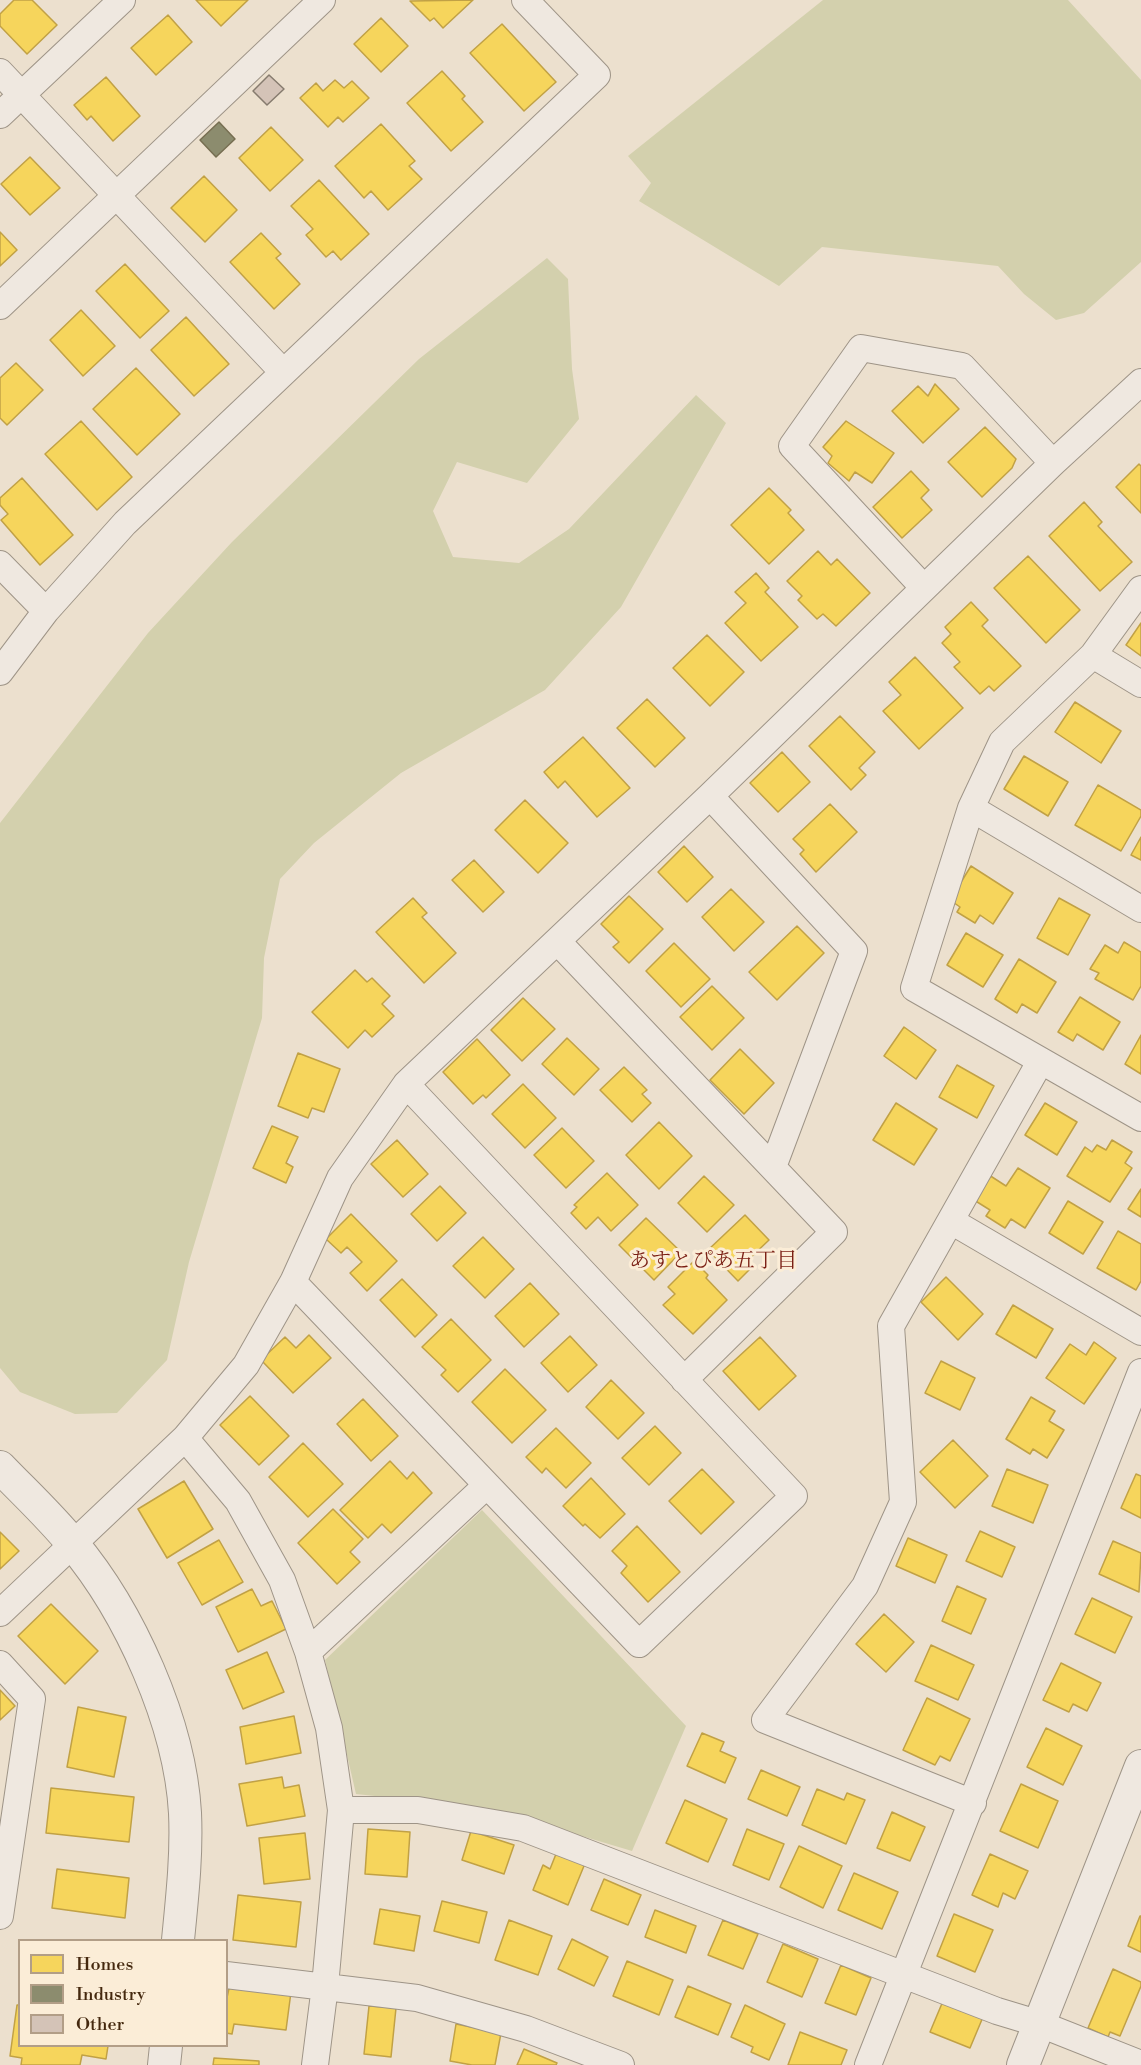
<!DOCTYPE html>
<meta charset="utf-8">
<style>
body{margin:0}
#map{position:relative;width:1141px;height:2065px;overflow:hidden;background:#ece0ce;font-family:"Libre Bodoni",serif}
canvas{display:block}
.legend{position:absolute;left:18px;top:1939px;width:210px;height:108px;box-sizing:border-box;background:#fbedd7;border:2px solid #b29e87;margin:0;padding:8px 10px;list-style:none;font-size:18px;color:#44280e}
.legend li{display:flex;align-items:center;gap:12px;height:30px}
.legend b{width:30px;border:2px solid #b29e87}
</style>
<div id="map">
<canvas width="1141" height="2065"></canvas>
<ul class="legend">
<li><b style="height:16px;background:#f6d55c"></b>Homes</li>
<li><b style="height:16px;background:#8c8c6e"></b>Industry</li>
<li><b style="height:16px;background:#d4c3b7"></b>Other</li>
</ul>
</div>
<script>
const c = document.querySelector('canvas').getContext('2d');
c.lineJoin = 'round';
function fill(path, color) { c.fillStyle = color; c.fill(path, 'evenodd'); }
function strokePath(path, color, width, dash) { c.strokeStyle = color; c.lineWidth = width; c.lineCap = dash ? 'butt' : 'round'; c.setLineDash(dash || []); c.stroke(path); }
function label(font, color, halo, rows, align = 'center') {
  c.font = font + ' "Libre Bodoni","Noto Serif JP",serif'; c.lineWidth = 6; c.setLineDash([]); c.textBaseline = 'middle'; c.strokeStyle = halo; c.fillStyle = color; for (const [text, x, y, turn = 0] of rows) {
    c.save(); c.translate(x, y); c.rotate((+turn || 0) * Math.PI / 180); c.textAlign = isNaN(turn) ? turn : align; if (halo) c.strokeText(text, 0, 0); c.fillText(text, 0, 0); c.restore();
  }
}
fill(new Path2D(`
 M823,0H1068L1141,80V262L1084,313L1056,320L1024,294L998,266L822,247L779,286L639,201L651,183L628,156Z
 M547,258L568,279L572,369L579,419L527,483L457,462L433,511L453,557L519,563L569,529L696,395L726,423L621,607L545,690L401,773L314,843L280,879L264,958L262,1018L189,1262L167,1360L117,1413L75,1414L20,1392L0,1368V823L148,633L232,542L419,359Z
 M482,1510L686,1726L632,1851L488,1808L356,1794L325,1660Z`), '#d3d0ad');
const homes = new Path2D(`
 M14,0H32L57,25L27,54L0,26V14Z
 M196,0H248L221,26Z
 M473,0L443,28L434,18L430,21L410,1Z
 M168,15L192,42L156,75L131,48Z
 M381,18L408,46L381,72L354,44Z
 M502,24L556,82L524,111L470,53Z
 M442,71L465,96L462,99L483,122L451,151L407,103Z
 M106,77L140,116L113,141L91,116L87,120L74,105Z
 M335,80L344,88L352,81L369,98L343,122L338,117L328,127L300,98L316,83L323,91Z
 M381,124L415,161L409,166L422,179L388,210L371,191L364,198L335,166Z
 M271,127L303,160L270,191L239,158Z
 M30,157L60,188L30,215L1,184Z
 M204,176L237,210L205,242L171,208Z
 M319,180L369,234L341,260L333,251L326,257L306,235L313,229L291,206Z
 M0,232L17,250L0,266Z
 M261,233L281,254L276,258L300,284L274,309L230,262Z
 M125,264L169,311L140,338L96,291Z
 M81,310L115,346L83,376L50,340Z
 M186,317L229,364L194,396L151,350Z
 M16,363L43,390L7,425L0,418V378Z
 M136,368L180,414L137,455L93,409Z
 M935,384L959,409L923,443L892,411L918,386L928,396Z
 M81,421L132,477L97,510L45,454Z
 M846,421L894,453L872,483L855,472L849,481L828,463L832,456L823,447Z
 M985,427L1016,459L1012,468L982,497L948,462Z
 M1139,464L1141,466V513L1116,487Z
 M911,471L929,490L921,498L932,510L902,538L873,507Z
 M22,478L73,535L40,565L1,520L8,514L0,505V498Z
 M769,488L791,510L788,513L804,530L769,564L731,525Z
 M1084,502L1102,522L1098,526L1132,562L1100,591L1049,536Z
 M818,551L831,565L837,559L870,593L836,626L823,614L817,619L798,600L802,596L787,581Z
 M1028,556L1080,610L1046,643L994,588Z
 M756,573L769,588L765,592L798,627L761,661L725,623L746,603L735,592Z
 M971,602L988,620L982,626L1021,666L994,691L989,686L980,694L954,667L960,662L942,643L951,634L945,627Z
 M1141,623V656L1126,645Z
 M707,635L744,672L710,706L673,668Z
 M915,657L963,708L919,749L883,711L901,695L889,682Z
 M647,699L685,738L655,767L617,728Z
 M1075,702L1121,731L1101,763L1055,732Z
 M840,716L875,752L859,768L866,775L851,790L809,746Z
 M583,737L630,788L597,817L565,781L558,788L544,772Z
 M782,752L810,782L778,812L750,783Z
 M1024,756L1068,782L1048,816L1004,789Z
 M1098,785L1141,810V816L1121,851L1075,825Z
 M525,800L568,843L538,873L495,830Z
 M830,804L857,832L816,872L800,854L804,850L793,839Z
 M1141,837V860L1131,855Z
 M684,846L713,877L687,902L658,872Z
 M474,860L504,892L483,912L452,880Z
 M971,866L1013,893L993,924L980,915L975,923L957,912L960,907L950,900Z
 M731,889L764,922L734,951L702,917Z
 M629,896L663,929L629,963L613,947L619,942L601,924Z
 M413,898L427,913L422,917L456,953L424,983L376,932Z
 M1059,898L1090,915L1068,955L1037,938Z
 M797,926L824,953L777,1000L749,972Z
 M966,933L1003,955L983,987L947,965Z
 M1124,942L1141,952V986L1133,1000L1095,979L1099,973L1090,969L1105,945L1118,953Z
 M674,943L710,979L681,1007L646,971Z
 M1019,959L1056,982L1037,1013L1022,1004L1017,1013L995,999Z
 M355,970L367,982L372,978L390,996L382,1004L394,1016L372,1037L365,1030L348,1048L312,1012Z
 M712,986L744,1018L712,1050L680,1017Z
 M1080,997L1120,1022L1103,1050L1077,1034L1073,1041L1058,1032Z
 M523,998L555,1029L522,1061L491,1030Z
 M904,1027L936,1050L916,1079L884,1056Z
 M1141,1035V1074L1125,1064Z
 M567,1038L599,1069L574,1095L542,1064Z
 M477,1039L510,1075L486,1098L483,1095L473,1104L443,1072Z
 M740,1049L774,1083L744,1114L710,1080Z
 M298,1053L340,1069L324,1112L312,1108L308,1118L278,1106Z
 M957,1065L994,1086L977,1118L939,1097Z
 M624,1067L647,1090L642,1094L651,1103L632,1122L600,1090Z
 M523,1084L556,1118L525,1148L492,1114Z
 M896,1103L937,1129L914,1165L873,1140Z
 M1045,1103L1077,1122L1057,1155L1025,1135Z
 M659,1122L692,1156L659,1189L626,1155Z
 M272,1126L298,1137L286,1163L293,1167L286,1183L253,1168Z
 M562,1128L594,1161L566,1188L534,1155Z
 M397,1140L428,1174L403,1197L371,1164Z
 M1112,1140L1132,1152L1125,1163L1132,1168L1110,1202L1067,1176L1085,1147L1092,1152L1097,1145L1106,1150Z
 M1018,1168L1050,1188L1025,1228L1011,1219L1005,1228L986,1216L990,1210L974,1200L989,1175L1006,1186Z
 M607,1173L638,1205L611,1231L598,1217L586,1229L571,1213L577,1207L574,1205Z
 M704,1176L734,1205L707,1232L678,1203Z
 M440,1186L466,1213L437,1241L411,1214Z
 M1141,1189V1217L1128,1209Z
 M1068,1201L1103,1222L1083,1254L1049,1233Z
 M351,1214L397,1261L367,1291L350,1273L362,1262L347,1247L341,1253L326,1239Z
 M745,1215L769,1240L748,1260L753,1266L738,1281L708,1250Z
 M646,1218L681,1252L654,1280L619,1245Z
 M1118,1231L1141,1244V1281L1136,1290L1097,1268Z
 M483,1237L514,1269L485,1298L453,1266Z
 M694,1261L708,1275L706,1278L727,1300L693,1334L663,1305L675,1294L668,1287Z
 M946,1277L983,1314L958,1340L921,1302Z
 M402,1279L437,1315L415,1337L380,1300Z
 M530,1283L559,1314L524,1347L495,1316Z
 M1013,1305L1053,1329L1036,1358L996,1334Z
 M451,1319L491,1360L458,1392L441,1375L446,1370L422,1347Z
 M309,1335L331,1358L293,1393L261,1360L285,1337L296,1348Z
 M570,1336L597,1365L568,1392L541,1363Z
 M760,1337L796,1376L759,1410L723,1371Z
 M1094,1342L1116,1358L1084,1404L1046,1378L1070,1344L1086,1355Z
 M941,1361L975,1378L960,1410L925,1393Z
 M505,1369L546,1410L512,1443L472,1402Z
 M611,1380L644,1413L618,1439L586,1407Z
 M250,1396L289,1436L259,1465L220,1425Z
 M1031,1397L1055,1411L1049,1421L1064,1430L1047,1458L1033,1449L1030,1454L1006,1439Z
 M363,1399L398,1436L371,1461L337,1424Z
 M655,1426L681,1453L649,1485L622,1458Z
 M556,1428L591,1463L566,1488L546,1468L542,1473L526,1457Z
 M953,1440L988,1476L955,1508L920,1472Z
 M303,1443L343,1484L308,1517L269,1477Z
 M390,1461L407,1479L413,1472L432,1493L391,1533L382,1524L368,1538L340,1510Z
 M702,1469L734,1502L701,1534L669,1501Z
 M1007,1469L1048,1485L1033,1523L992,1506Z
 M1136,1474L1141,1476V1518L1121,1508Z
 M591,1478L625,1514L600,1538L585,1524L583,1526L563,1506Z
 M184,1481L213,1529L167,1558L138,1509Z
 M333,1509L363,1539L350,1552L360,1562L337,1584L298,1543Z
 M637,1526L680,1572L648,1602L621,1573L627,1566L612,1551Z
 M980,1531L1015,1547L1002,1577L966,1561Z
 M0,1532L19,1551L0,1569Z
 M908,1538L947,1555L935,1583L896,1566Z
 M219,1540L243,1582L202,1605L178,1563Z
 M1113,1541L1141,1553L1139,1592L1099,1574Z
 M957,1586L986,1599L971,1634L942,1621Z
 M252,1589L261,1606L272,1601L286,1629L238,1652L216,1607Z
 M1092,1598L1132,1617L1115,1653L1075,1634Z
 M51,1604L98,1651L65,1684L18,1636Z
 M884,1614L914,1642L886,1672L856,1644Z
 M931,1645L974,1665L958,1700L915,1681Z
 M267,1652L284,1692L243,1709L226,1670Z
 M1061,1663L1101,1683L1087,1711L1073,1704L1069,1712L1043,1700Z
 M0,1690L15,1706L0,1720Z
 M927,1698L970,1719L950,1761L940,1756L935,1765L903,1750Z
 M78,1707L126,1717L114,1777L67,1767Z
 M294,1716L301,1753L246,1764L240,1727Z
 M1046,1728L1082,1746L1063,1785L1027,1767Z
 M702,1733L724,1742L720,1751L736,1758L725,1783L687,1766Z
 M761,1770L800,1787L787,1816L748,1799Z
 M282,1777L284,1788L299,1785L305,1816L247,1826L239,1784Z
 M1021,1784L1058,1801L1038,1848L1000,1831Z
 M51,1788L134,1797L129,1842L46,1833Z
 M817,1789L844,1800L847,1793L865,1800L846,1844L802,1825Z
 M685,1800L727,1819L708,1862L666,1843Z
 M892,1812L925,1827L910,1861L877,1848Z
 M368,1829L410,1832L407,1877L365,1874Z
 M747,1829L784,1844L769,1880L733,1865Z
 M471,1831L514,1845L504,1874L462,1860Z
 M305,1833L310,1879L264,1884L259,1838Z
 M799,1846L842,1866L823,1908L780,1887Z
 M558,1849L586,1861L568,1905L533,1890L543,1865L550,1869Z
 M990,1854L1028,1871L1015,1899L1003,1893L998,1907L972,1895Z
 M57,1869L129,1878L125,1918L52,1908Z
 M854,1873L898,1892L882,1929L838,1910Z
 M604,1879L641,1895L628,1925L591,1910Z
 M238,1895L301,1902L296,1947L233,1940Z
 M442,1901L487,1912L479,1943L434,1931Z
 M380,1909L420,1916L414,1951L374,1944Z
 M655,1910L696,1926L686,1953L645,1937Z
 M954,1914L993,1930L975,1972L937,1956Z
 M1140,1916H1141V1952L1128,1946Z
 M509,1920L552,1936L538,1975L495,1960Z
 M723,1920L758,1934L743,1969L708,1955Z
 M572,1939L608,1957L594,1986L558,1969Z
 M783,1944L818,1959L802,1997L767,1982Z
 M627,1961L673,1980L659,2015L613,1996Z
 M841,1965L871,1978L856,2015L825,2003Z
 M1113,1969L1141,1982V1986L1120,2036L1110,2032L1108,2037L1088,2028Z
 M230,1984L291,1992L286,2030L234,2024L232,2034L226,2033V2002Z
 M688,1986L731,2004L718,2035L675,2017Z
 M943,2001L983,2017L970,2048L930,2032Z
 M17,2005H20V2046H108L106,2059L82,2055L80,2065H21L22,2058L10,2056Z
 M745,2005L785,2024L769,2060L751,2052L753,2047L731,2037Z
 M369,2006L396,2008L391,2057L364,2054Z
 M456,2024L501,2033L495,2065H472L450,2061Z
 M800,2032L847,2050L841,2065H788Z
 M524,2049L557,2063L556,2065H517Z
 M214,2058L259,2061V2065H213Z`);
fill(homes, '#f6d55c');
strokePath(homes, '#c1a145', 1.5);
const industry = new Path2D(`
 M219,122L235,139L216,157L200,140Z`);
fill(industry, '#8c8c6e');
strokePath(industry, '#766e51', 1.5);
const building = new Path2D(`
 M269,75L284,89L267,105L253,91Z`);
fill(building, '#d4c3b7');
strokePath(building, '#867b6e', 1.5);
const minor = new Path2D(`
 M0,72L283,372
 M0,115L122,0
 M0,306L322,0
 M0,564L46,611
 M924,588L792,446L861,348L962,366L1053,463
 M1141,589L1093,655L1002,742L971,808L914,988L1141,1118
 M1093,655L1141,684
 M0,672L46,611L125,523L597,75L525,0
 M710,796L854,951L773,1167
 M971,808L1141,909
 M557,941L834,1232L684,1380
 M951,1221L1141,1332
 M293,1282L639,1644L794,1496L406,1084
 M185,1438L238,1501L282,1580L308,1652L329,1728L341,1810L325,1986L315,2065
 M0,1613L185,1438L246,1365L293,1282L340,1178L406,1084L710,796L1053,463L1141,382
 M308,1652L487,1485
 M0,1664L32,1699L0,1916
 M973,1803L765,1720L865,1586L903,1502L891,1326L1040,1062
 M341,1810H418L523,1828L997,2011L1040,2024L1141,2064
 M226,1975L417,1998L526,2029L621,2065
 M868,2065L1141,1372`);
const tertiary = new Path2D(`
 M0,1467C24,1492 50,1516 72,1543C130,1612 180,1723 185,1813C187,1855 182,1899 178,1940
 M164,2065L166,2046
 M1023,2065L1141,1766`);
strokePath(minor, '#9e9487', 28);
strokePath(tertiary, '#9e9487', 34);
strokePath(minor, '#efe8e0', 26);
strokePath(tertiary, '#efe8e0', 32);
label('21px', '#7a1f14', '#fbedd7', [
 ["あすとぴあ五丁目",713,1262]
]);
</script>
